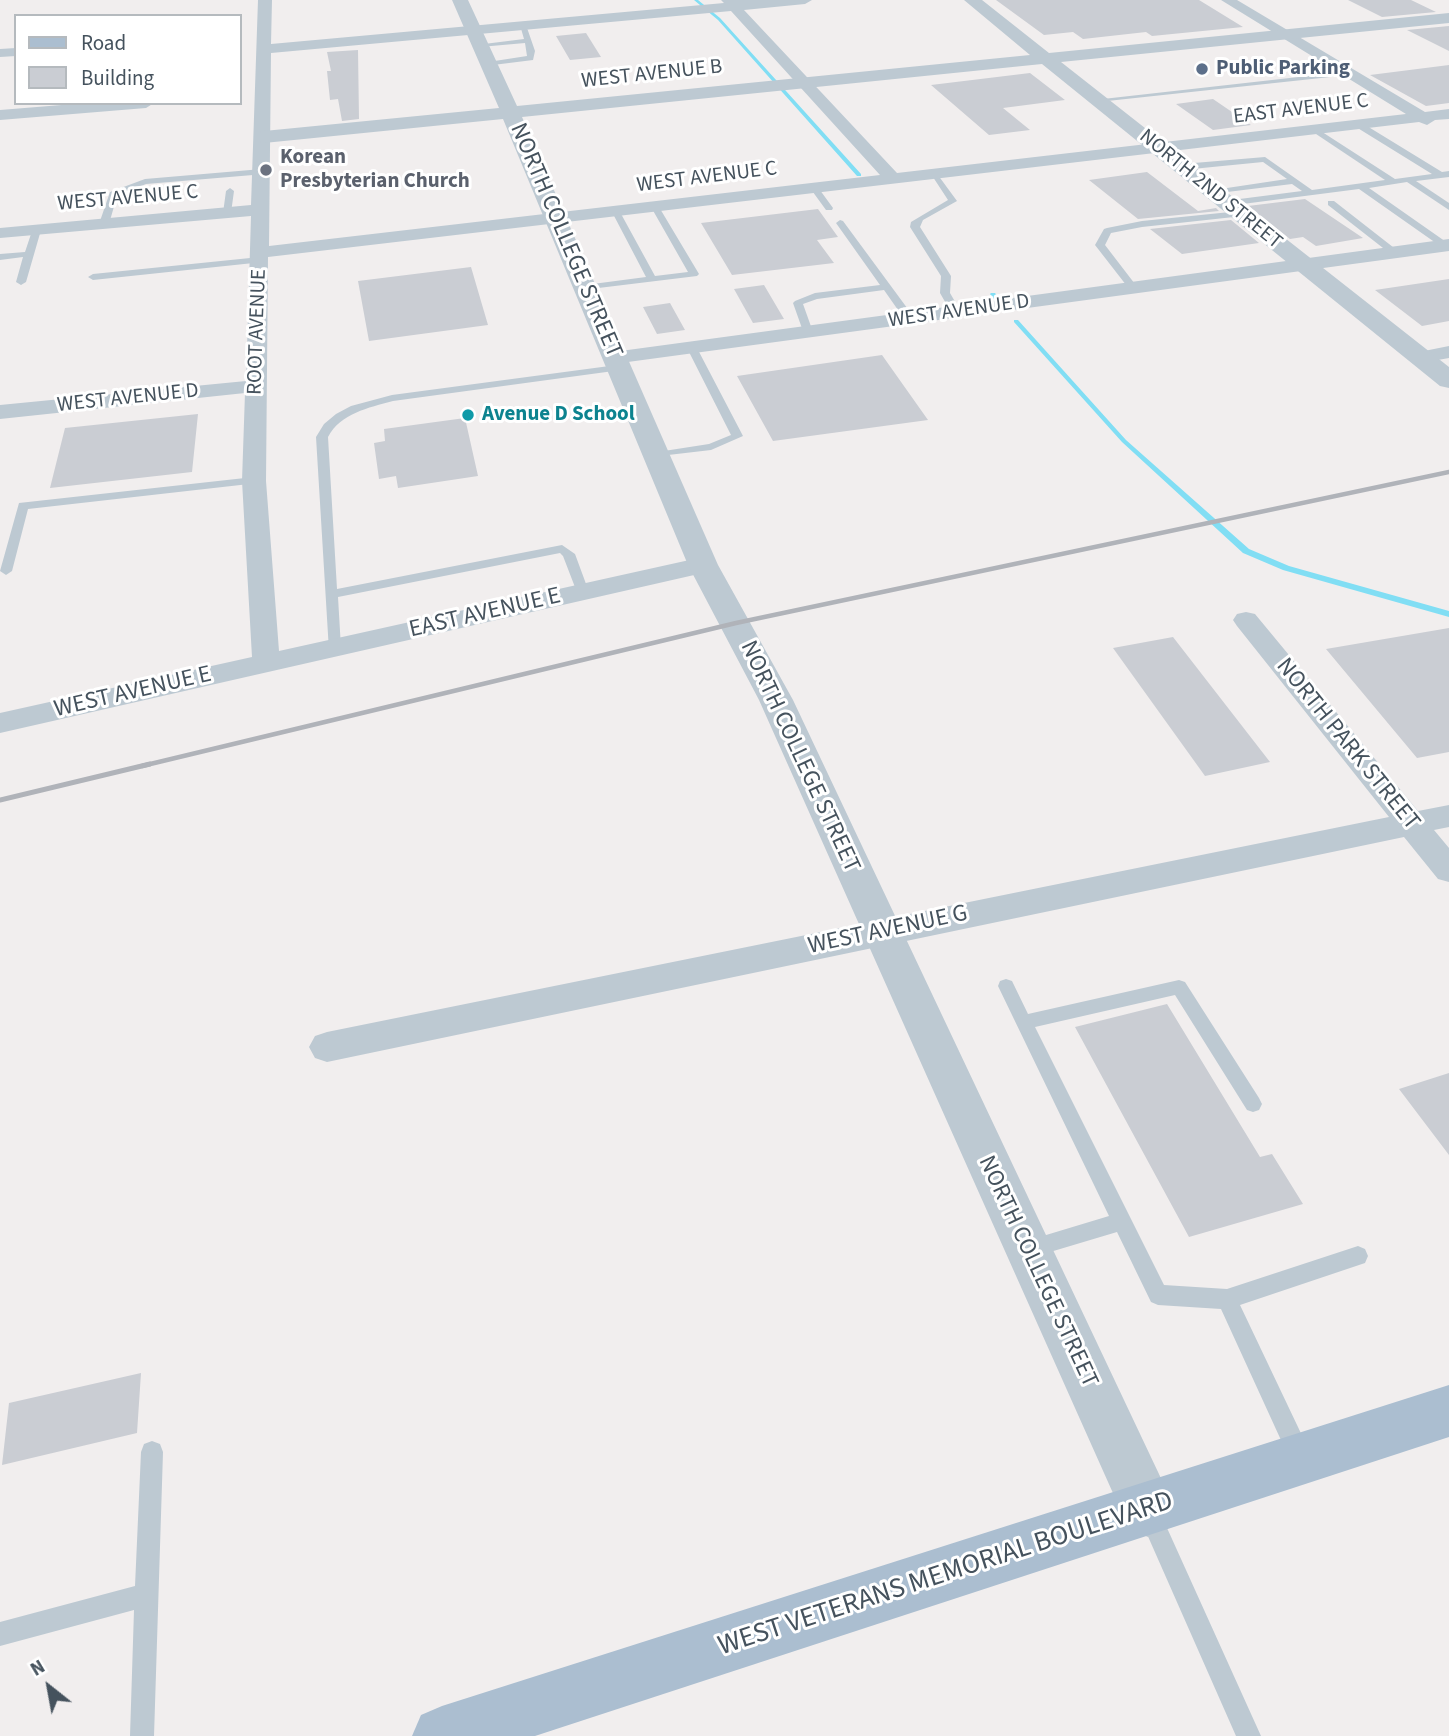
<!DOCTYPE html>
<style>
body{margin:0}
#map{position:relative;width:1449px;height:1736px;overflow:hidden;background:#f1eeee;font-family:"Source Sans 3",sans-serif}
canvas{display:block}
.legend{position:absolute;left:14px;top:14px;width:228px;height:91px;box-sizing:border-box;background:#fff;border:2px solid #b5babe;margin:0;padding:9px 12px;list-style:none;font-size:21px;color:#45525d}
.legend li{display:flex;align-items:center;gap:14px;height:35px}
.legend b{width:35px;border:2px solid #b5babe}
.north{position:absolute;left:14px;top:1652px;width:70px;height:70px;-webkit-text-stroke:5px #fff;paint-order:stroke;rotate:329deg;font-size:19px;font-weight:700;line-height:28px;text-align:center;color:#45525d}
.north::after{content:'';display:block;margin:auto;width:24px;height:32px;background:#45525d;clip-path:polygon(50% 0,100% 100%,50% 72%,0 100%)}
</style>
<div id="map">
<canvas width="1449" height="1736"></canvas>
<ul class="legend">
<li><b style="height:9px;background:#abbed0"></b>Road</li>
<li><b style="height:19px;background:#cacdd3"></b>Building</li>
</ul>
<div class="north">N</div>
</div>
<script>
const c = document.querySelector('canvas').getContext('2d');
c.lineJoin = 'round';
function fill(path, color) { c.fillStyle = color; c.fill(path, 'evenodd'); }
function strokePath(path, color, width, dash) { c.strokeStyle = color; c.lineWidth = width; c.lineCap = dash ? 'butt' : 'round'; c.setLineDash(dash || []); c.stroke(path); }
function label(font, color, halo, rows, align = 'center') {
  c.font = font + ' "Source Sans 3",sans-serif'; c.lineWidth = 6; c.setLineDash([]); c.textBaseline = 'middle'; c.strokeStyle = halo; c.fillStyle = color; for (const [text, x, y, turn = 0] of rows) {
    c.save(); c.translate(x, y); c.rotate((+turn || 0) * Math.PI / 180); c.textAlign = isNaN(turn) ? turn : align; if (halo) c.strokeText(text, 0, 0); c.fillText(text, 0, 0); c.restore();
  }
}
fill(new Path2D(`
 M694,0H698L720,18L861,174V176H857L718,20Z
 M991,293H995L1001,301L1000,302H996L990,294Z
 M1014,320H1018L1126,440L1249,549L1289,566L1449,611V617L1283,570L1243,553L1122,442L1014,322Z`), '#81def4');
fill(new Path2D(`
 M996,0H1199L1243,27L1152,36L1146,32L1083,39L1073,32L1044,35Z
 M1348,0H1411L1436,12L1382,17Z
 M1449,26V51L1407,30Z
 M586,33L601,57L570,60L556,36Z
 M358,50L359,119L342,121L338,99L330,100L327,71H331L327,52Z
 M1449,65V103L1426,106L1370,75Z
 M1030,73L1065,100L1003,108L1030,130L989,135L931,85Z
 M1213,99L1251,125L1213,130L1176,104Z
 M1147,172L1198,211L1216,208L1219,211L1138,219L1089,180Z
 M1305,199L1363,238L1316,246L1303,237L1290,239L1248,206Z
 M818,209L838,237L817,240L834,263L732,275L701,223Z
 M1231,220L1259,243L1182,254L1150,229Z
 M471,267L488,325L369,341L358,281Z
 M1449,279V321L1422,326L1375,290Z
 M764,285L784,319L753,323L734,289Z
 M670,303L685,330L657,334L643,307Z
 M882,355L928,420L773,441L737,376Z
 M198,414L192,472L50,488L65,428Z
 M465,418L478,476L398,488L396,476L379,479L374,443L385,441L384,429Z
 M1449,628V752L1417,758L1326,649Z
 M1173,637L1270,762L1205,776L1113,648Z
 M1167,1004L1260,1157L1272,1154L1303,1204L1189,1237L1075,1027Z
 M1449,1073V1155L1399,1089Z
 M141,1373L137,1433L2,1465L9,1403Z`), '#cacdd3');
fill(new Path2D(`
 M523,23L526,25L535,51L533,60L485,66L488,62L527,56L525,43L480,47L476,45L524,39L520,25Z
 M1352,71L1349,75L1098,102L1094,100Z
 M1356,123H1362L1442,172L1449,171V177L1416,181L1449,203V210L1407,182L1369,188L1449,244V248H1443L1359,189L1227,206L1223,203L1224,201L1302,191L1292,184L1211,194L1207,191L1287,179L1263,162L1182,170L1178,167L1182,164L1265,157L1312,190L1385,180L1313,132L1316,128L1395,179L1432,174L1356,127Z
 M262,169L265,170V174L146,184L117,196L109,224L104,227L99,224L110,192L145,179Z
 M935,171L957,201L923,220L920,227L951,276L950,293L961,312L956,315L952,314L940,293L941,276L910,227L911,222L948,200L931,174Z
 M811,186H817L833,208L832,210H826L810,188Z
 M230,188L234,191L231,213L227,216L223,213L226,191Z
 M1328,201H1334L1398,251V255H1392L1328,205Z
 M655,204L659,207L699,274L697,276L582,290V286L585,285L646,277L612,212L616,209L620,212L655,276L688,272L651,207Z
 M1240,211L1243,212V216L1142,227L1111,233L1105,245L1138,288L1133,291L1130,290L1095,245L1104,229L1107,228L1142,221Z
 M840,220L843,221L913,316V320H905L884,290L817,299L803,304L813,332L804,334L793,303L795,301L815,293L880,285L836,223Z
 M33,228L41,230L26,282L21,285L16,282L23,257L0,260V254L25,252Z
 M260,257L265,260L263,262L93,280L88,277L93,274Z
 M688,346L697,348L743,436L711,450L651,457V453L709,444L731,435L687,348Z
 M617,365L622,368L621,370L393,401C368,408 341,413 328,437L337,589L562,545L575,554L589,592L583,596L578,595L563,556L560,553L338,597L341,648L334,652L329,651L316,437L324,424L336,414L351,406L392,395Z
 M254,477L260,481L258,483L28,509L12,571L6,575L0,571L19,503Z
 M1006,979L1012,981L1028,1014L1179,980L1185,982L1259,1098L1262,1104L1259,1110L1253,1112L1247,1110L1175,995L1035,1027L1164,1285L1227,1289L1358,1246L1365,1249L1368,1256L1365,1263L1240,1305L1307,1446L1310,1454L1307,1462L1299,1465L1291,1462L1221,1309L1158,1305L1151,1302L1117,1232L1030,1258L1023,1256L1020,1249L1023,1242L1109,1216L998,986L1000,981Z
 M152,1441L160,1444L163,1452L154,1736H130L134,1610L0,1646V1622L135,1586L141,1452L144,1444Z
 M1150,1505L1158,1508L1261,1736H1236L1139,1516L1142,1508Z`), '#bdc9d2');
fill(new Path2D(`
 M258,0H272L271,44L724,3L721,0H812L805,4L744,10L897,173L1406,114L1221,0H1237L1425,112L1449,109V119L1435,120L1427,125L1419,122L268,257L266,481L279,651L703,557L712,560L716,565L712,570L703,573L0,733V713L252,657L242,481L245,393L0,419V405L246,381L251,216L0,238V228L251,205ZM731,11L880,175L269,246L271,53Z
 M16,48V56L0,57V49Z
 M86,103H154L146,108L0,120V110Z
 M1449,239V251L613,364L606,362L603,358L606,354L613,352Z
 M1449,346V358L1421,363L1414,361L1411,357L1414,353Z
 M1246,612L1255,614L1418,811L1449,805V827L1434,830L1449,848V882L1438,879L1404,837L327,1062L315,1058L309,1047L315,1036L327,1032L1389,817L1237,626L1233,620L1237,614Z`), '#bdc9d2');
fill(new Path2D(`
 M452,0H468L517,106L1030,55L964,0H982L1049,53L1449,13V23L1061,62L1449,367V388L1440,386L1042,64L522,117L718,565L793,700L1167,1491L1175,1510L1167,1529L1148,1537L1129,1529L759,700L688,565L503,119L264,143L257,141L254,137L257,133L264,131L499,108Z`), '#bdc9d2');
fill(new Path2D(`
 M1449,1385V1437L535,1736H412L421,1715L442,1706Z`), '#abbed0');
strokePath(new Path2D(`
 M142,766L736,623L1449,472`), '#b0b3b9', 4.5);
strokePath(new Path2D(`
 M0,800L150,764`), '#b0b3b9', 5);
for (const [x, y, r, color] of [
 [1202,69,7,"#5c6f8a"],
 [266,170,7,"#6b7280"],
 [468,415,7,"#0f9aa8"]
]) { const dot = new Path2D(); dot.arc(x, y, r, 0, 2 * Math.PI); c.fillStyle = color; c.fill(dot); strokePath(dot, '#fff', 2.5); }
label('bold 21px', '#4e5e75', '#fff', [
 ["Public Parking",1216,69]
], 'left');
label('21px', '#45525d', '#fff', [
 ["WEST AVENUE B",652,75,-6],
 ["EAST AVENUE C",1301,110,-7],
 ["WEST AVENUE C",707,178,-7],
 ["NORTH 2ND STREET",1210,190,39],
 ["WEST AVENUE C",128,199,-5],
 ["WEST AVENUE D",959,312,-8],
 ["ROOT AVENUE",258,332,-88],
 ["WEST AVENUE D",128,399,-6]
]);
label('bold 21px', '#5b616d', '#fff', [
 ["Korean",280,158],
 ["Presbyterian Church",280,182]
], 'left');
label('bold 21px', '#0d838f', '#fff', [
 ["Avenue D School",482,415]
], 'left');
label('24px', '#45525d', '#fff', [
 ["NORTH COLLEGE STREET",565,241,67],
 ["EAST AVENUE E",485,614,-13],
 ["WEST AVENUE E",133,693,-13],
 ["NORTH PARK STREET",1347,745,51],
 ["NORTH COLLEGE STREET",799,757,65],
 ["WEST AVENUE G",888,931,-12],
 ["NORTH COLLEGE STREET",1037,1272,65]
]);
label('28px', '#45525d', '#fff', [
 ["WEST VETERANS MEMORIAL BOULEVARD",946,1575,-18]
]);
</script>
